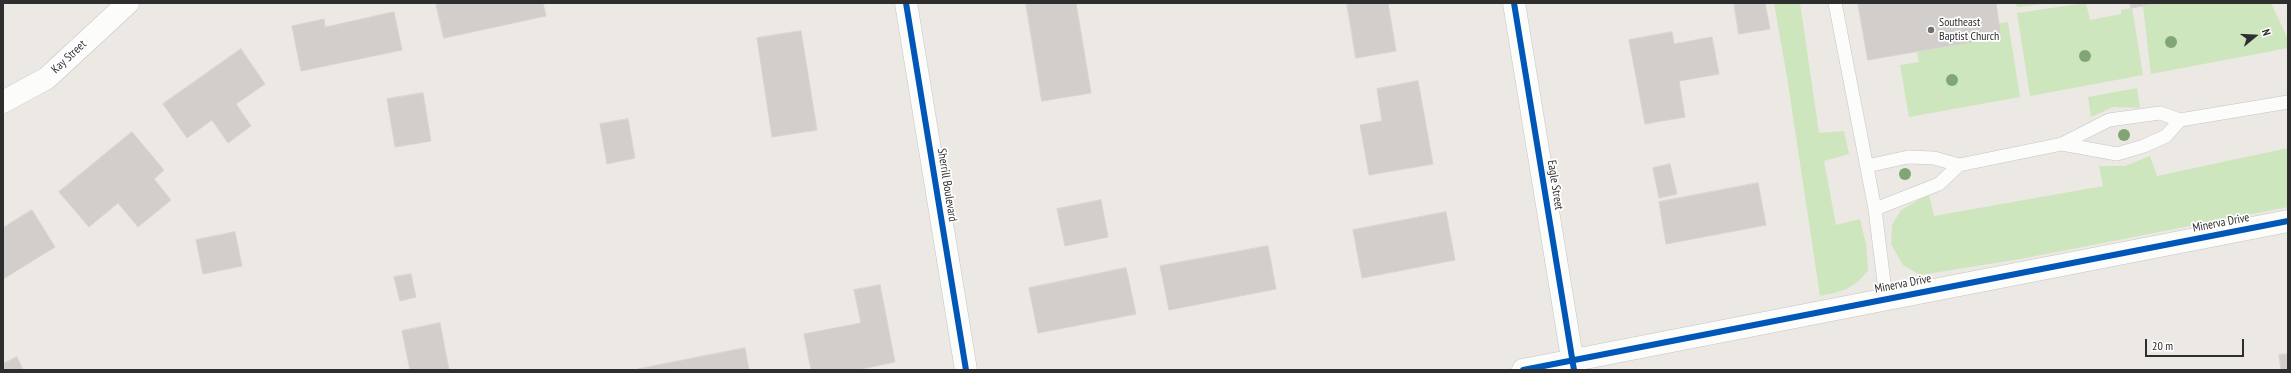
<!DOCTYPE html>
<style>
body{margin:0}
#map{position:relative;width:2291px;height:373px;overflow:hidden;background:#ece8e4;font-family:"PT Sans Narrow",sans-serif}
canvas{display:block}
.frame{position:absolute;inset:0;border:4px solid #2e2e2e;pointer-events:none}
.north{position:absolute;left:2235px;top:16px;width:40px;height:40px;-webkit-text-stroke:3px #fff;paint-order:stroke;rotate:72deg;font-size:11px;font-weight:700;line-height:16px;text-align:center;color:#2e2e2e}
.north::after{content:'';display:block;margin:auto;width:14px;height:18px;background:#2e2e2e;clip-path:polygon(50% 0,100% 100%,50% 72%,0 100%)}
.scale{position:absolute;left:2145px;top:339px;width:99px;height:18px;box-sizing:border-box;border:2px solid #2e2e2e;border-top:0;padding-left:5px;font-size:12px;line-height:14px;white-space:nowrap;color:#2e2e2e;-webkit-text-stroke:3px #fff;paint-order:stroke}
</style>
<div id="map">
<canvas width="2291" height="373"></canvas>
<div class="frame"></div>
<div class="north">N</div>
<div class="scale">20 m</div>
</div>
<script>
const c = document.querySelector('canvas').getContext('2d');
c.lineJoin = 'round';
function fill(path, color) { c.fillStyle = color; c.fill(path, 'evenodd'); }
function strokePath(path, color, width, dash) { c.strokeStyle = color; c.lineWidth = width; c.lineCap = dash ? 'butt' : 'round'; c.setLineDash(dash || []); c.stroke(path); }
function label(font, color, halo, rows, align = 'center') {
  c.font = font + ' "PT Sans Narrow",sans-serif'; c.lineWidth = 3.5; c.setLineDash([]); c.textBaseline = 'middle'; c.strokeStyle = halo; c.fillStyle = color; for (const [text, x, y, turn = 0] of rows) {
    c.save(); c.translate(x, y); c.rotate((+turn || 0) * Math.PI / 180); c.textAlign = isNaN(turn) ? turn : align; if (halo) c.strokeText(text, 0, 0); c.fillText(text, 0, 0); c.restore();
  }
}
fill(new Path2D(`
 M1774,3H1800L1819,133L1844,131L1849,154L1824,161L1836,225L1860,219L1866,244L1868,270C1853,290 1843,291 1820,296L1787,77Z
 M2016,3H2044V4L2017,7Z
 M2086,3L2090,20L2121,14V10L2132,8L2143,75L2030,96L2017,13Z
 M2159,3H2271L2288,39V48L2151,74L2143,6Z
 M2008,22L2020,97L1909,117L1900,65L1919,62L1917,52L2000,37L1998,23Z
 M2137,88L2140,108L2113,107L2091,117L2088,97Z
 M2288,148V207L2020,259L1920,275L1903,265L1891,244L1892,225L1901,210L1929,194L1934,216L2103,186L2099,166H2125L2150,156L2157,176Z`), '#cee6be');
const building = new Path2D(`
 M436,3H543L546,16L444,38Z
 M1026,3H1076L1091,93L1042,101Z
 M1347,3H1388L1396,51L1356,58Z
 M1734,3H1765L1770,29L1739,34Z
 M1858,3H1996L2001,37L1868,60Z
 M2130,3H2159L2131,8Z
 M394,12L402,50L301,71L292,26L324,19L325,27Z
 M801,31L817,130L772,137L757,38Z
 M1672,32L1674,44L1712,37L1719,74L1679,81L1685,117L1645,124L1629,40Z
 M241,49L265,84L236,104L251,126L228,143L212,120L187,138L163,104Z
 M1418,81L1433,164L1369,175L1360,125L1382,121L1377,89Z
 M423,93L431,141L395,147L387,99Z
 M628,119L635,158L607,164L600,124Z
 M132,132L164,170L154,179L171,200L138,227L118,203L89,227L59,192Z
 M1670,164L1677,194L1659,198L1653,168Z
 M1758,183L1766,225L1666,244L1659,202Z
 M1101,200L1108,237L1065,246L1057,209Z
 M32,210L55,247L3,279V228Z
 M1446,212L1455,260L1362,278L1353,230Z
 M235,232L242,266L203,274L196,240Z
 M1268,246L1276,289L1169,310L1160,266Z
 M1126,268L1136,314L1038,333L1029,288Z
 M411,274L416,297L400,301L394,277Z
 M880,285L895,362L856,370H811L804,334L861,323L854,290Z
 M440,323L449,370H410L402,331Z
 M745,348L749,370L638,369Z
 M2288,354V370H2281L2279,355Z
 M17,357L23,370H3V364Z`);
fill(building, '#d1cecb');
strokePath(building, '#d7d4d0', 1);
const service = new Path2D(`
 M1835,3L1875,209L1886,299
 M2062,144L2117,154L2144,146L2166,136L2180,120
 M1867,166L1908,157L1934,158L1959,165L2062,144L2109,120L2160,113L2180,120L2288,102
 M1875,209L1939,184L1959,165`);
const minor = new Path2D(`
 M906,3L966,370
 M1514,3L1574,370
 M3,102L47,78L128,3`);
const tertiary = new Path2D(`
 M1523,370L2288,221`);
strokePath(service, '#c5c4c5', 14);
strokePath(minor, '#c5c4c5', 23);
strokePath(tertiary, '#c5c4c5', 23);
strokePath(service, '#fcfcfb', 13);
strokePath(minor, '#fcfcfb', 22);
strokePath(tertiary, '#fcfcfb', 22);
strokePath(new Path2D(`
 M906,3L966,370
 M1514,3L1574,370
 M1523,370L2288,221`), '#0057b8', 6);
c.fillStyle = '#82a575';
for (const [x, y] of [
 [2171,42],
 [2085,56],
 [1952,80],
 [2124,135],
 [1905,174]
]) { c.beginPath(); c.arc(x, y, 6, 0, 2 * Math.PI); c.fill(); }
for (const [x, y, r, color] of [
 [1931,30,4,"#706f6e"]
]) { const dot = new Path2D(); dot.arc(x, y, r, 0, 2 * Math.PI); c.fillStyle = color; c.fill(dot); strokePath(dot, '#fff', 1.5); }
label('12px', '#2e2e2e', '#fff', [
 ["Southeast",1939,23],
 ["Baptist Church",1939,37]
], 'left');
label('12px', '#2e2e2e', '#fff', [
 ["Kay Street",69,57,-43],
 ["Sherrill Boulevard",947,185,81],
 ["Eagle Street",1555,185,81],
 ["Minerva Drive",2221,223,-11],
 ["Minerva Drive",1903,284,-11]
]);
</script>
